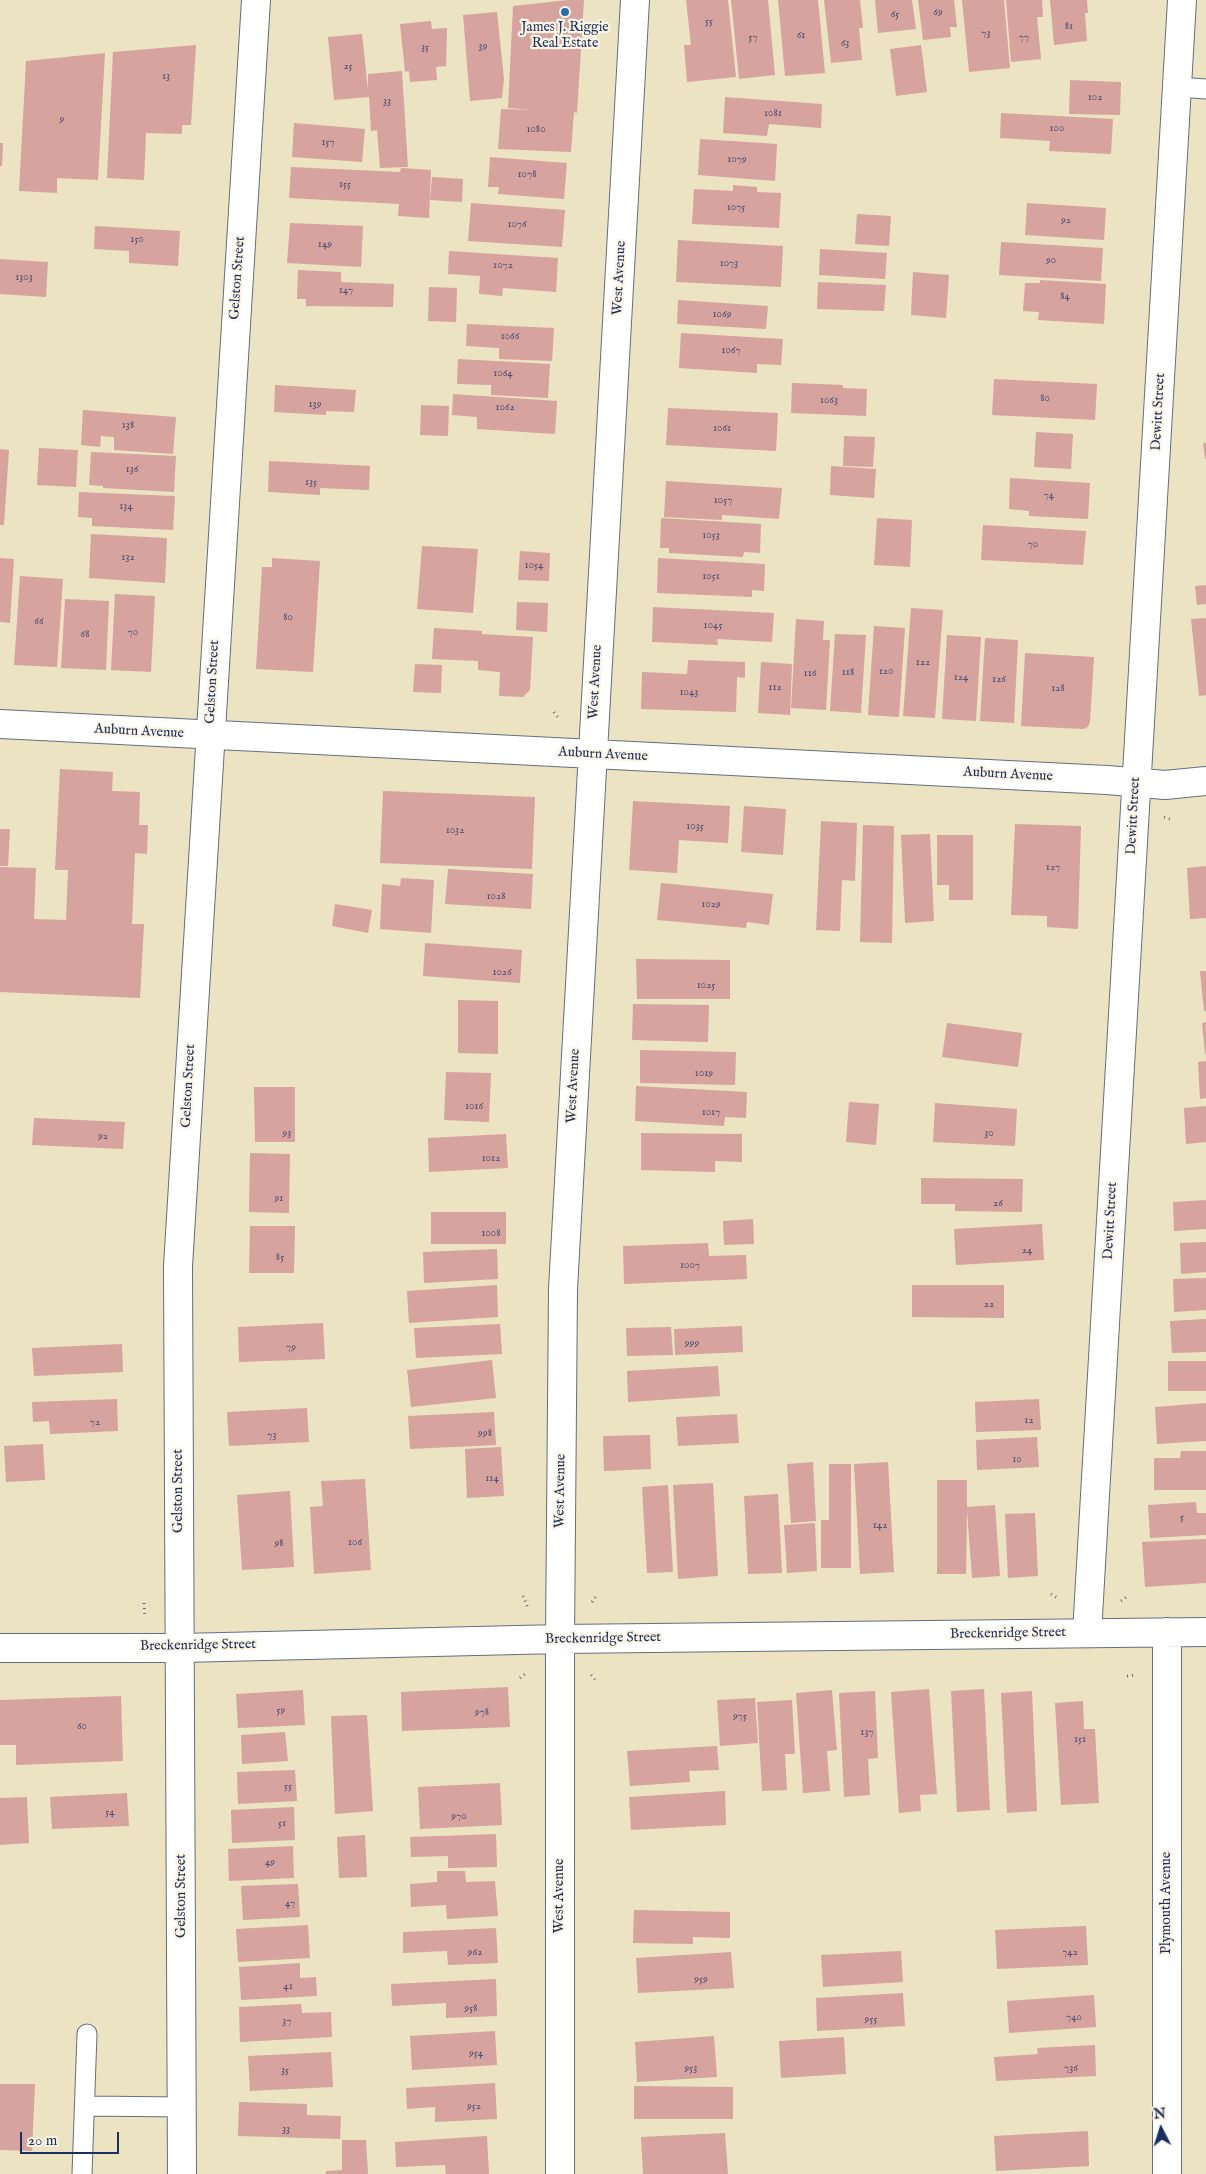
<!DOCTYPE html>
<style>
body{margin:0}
#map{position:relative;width:1206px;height:2174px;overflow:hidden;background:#ebe3c1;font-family:"IM FELL English",serif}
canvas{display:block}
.north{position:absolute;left:1136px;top:2104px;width:50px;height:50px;-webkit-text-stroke:4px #fcf5e5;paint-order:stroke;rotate:355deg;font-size:14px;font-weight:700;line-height:20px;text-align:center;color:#1b2f5e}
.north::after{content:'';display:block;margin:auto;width:18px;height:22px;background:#1b2f5e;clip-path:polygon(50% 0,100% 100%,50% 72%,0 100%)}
.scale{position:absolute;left:20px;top:2132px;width:99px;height:22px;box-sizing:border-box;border:2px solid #1b2f5e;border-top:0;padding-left:6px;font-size:15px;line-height:18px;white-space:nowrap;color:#1b2f5e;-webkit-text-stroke:4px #fcf5e5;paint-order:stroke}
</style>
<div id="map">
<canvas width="1206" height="2174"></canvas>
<div class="north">N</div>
<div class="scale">20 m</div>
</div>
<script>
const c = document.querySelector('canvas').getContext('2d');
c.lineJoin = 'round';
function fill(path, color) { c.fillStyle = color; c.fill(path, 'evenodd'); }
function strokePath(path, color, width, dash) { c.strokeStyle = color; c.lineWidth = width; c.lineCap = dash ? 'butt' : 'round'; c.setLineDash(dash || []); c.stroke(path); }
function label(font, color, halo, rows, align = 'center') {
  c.font = font + ' "IM FELL English",serif'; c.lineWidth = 4.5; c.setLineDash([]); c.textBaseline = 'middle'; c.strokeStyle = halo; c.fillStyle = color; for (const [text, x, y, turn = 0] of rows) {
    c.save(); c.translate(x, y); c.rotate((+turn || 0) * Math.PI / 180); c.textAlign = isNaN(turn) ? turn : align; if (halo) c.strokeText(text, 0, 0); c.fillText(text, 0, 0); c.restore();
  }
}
fill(new Path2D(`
 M568,0H584L577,113L574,112L571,152L498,149L501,109L532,110L508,108L513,6Z
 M686,0H728L736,77L687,82L684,45H691Z
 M731,0H768L775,75L739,79Z
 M778,0H818L825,73L785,76Z
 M824,0H860L863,28H859L862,60L831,63Z
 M875,0H912L916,29L878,33Z
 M918,0H954L957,27H950L951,37L923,40Z
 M962,0H1004L1010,68L969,72Z
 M1006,0H1042L1043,17H1037L1041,59L1011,62Z
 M1050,0H1087L1088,13H1085L1087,41L1054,45Z
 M497,12L504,79L502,98L470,101L463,15Z
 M431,21L432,29L447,28L446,66L436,67L437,80L410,82L409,71L405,72L400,24Z
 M362,34L368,90V74L402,71L408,167L380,168L377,130L371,131L369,97L334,100L328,37Z
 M196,45L191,125H182V134L146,133L144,180L107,178L113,52Z
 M921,45L927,92L896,96L890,49Z
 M105,53L98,180L57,178V193L19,191L26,61Z
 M1070,80L1121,82L1120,115L1069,114Z
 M725,97L822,104L821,128L769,124L767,136L723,133Z
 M1001,113L1113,119L1111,154L1049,151L1050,141L1000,138Z
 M294,123L365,129L362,162L292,157Z
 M700,139L777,144L775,181L698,175Z
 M0,143H3L2,166H0Z
 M490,157L567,163L564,199L498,194L499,187H488Z
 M291,167L400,172L401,168L431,170L429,218L398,216L399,204L289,198Z
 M432,177L463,179L462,202L430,200Z
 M733,185L757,187V192L781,193L779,228L692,224L694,189L733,191Z
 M471,203L565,210L562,247L468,241Z
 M1027,203L1106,208L1104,240L1025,235Z
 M857,214L891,216L889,246L855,244Z
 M290,223L363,226L361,267L287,263Z
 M95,226L180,231L178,266L129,263V251L94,249Z
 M678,240L783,246L781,287L676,282Z
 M1001,242L1103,248L1101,281L999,275Z
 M820,249L887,253L885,279L819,275Z
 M449,251L558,258L556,292L503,288L502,296L479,294L480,276L448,274Z
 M0,259L48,262L46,297L0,294Z
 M298,270L341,272V282L394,284L393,307L306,306V299H297Z
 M913,272L949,275L946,318L911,315Z
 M1040,280L1106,284L1104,324L1038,320L1039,312L1023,311L1025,283H1040Z
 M818,282L886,285L884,311L817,309Z
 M429,287L457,288L456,322L428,321Z
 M678,300L768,306L766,329L677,324Z
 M467,324L554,328L552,361L499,359V348L466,346Z
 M681,333L783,339L781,365L757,364V373L679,368Z
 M458,359L550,364L548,398L491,395V385L457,384Z
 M994,379L1097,384L1095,420L992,415Z
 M792,383L843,385V388L867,389L866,416L791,413Z
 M275,385L356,390L354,412L326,411V415L274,412Z
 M453,394L557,401L555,434L477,429V417L452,415Z
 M421,405L449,406L448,436L420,435Z
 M668,408L778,413L776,451L666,445Z
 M83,410L176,417L173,454L114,450V437L101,436L100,447L81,445Z
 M1036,432L1073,434L1071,469L1034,467Z
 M844,436L875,437L873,467L843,466Z
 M1203,443H1206V459H1205Z
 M39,448L78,450L76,487L37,485Z
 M0,449L9,450L4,525H0Z
 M91,452L176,456L174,492L103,488V486L89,485Z
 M269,461L370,466L369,490L320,488V495L268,492Z
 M831,466L876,469L874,498L830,495Z
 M1010,478L1090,483L1088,519L1029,516V511L1009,509Z
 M666,481L782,488L779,519L722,515V520L664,517Z
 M79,492L175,496L173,530L92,526V518L78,517Z
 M661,518L761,524L760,553L744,552L743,557L669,553V548H660Z
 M877,518L912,520L910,567L874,565Z
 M983,525L1086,531L1083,565L981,560Z
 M91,534L167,538L165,583L89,578Z
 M422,546L478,549L473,613L417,609Z
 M520,551L550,553L549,581L518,580Z
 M0,558L14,559L10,623L0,622Z
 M272,558L320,561L313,672L256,669L262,567H272Z
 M658,558L765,564L764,591L752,590V597L657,593Z
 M20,576L63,579L57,667L14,665Z
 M1206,585V604L1197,605L1195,586Z
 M115,594L155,596L151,672L111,670Z
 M65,599L109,601L106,670L61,668Z
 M517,602L548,603L547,632L516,630Z
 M653,607L774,613L772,642L717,639L718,645L652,642Z
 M911,608L943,610L935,718L903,716Z
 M1206,618V695L1199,696L1191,619Z
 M796,619L824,621L823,640H830L826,710L791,708Z
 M874,626L905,628L899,717L868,715Z
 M434,628L482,631V634L533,637L530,690L523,697L499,696L500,672L478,670V661L432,659Z
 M835,634L866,635L861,713L830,711Z
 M947,635L981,637L976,721L942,719Z
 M985,638L1018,640L1014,723L980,721Z
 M1025,653L1094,657L1090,722L1088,727L1083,729L1021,726Z
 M688,660L745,662V678L737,677L736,712L641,709L642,672L687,674Z
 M761,662L792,664L790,715L758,713Z
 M415,664L442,665L441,693L413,692Z
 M60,769L113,772L112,791L140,792L139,825H148L147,854L135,853L132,924H144L140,998L0,992V867L36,868L34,919L66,920L68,870H55Z
 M383,791L535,797L532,869L380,863Z
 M633,801L730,806L728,843L679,840L677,873L629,870Z
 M744,806L786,809L783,855L741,852Z
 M821,821L857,823L855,881L842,880L840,931L816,930Z
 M1015,824L1081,826L1078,929L1047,927V916L1011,915Z
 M863,825L894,826L892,943L860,942Z
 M0,829H10L8,866H0Z
 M930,834L934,921L905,923L901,835Z
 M937,835H973V900H949V885H937Z
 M1206,866V918L1190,919L1187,868Z
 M448,869L533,874L531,909L445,904Z
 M401,878L434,880L431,933L380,929L382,884L400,886Z
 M661,883L773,894L769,925L747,922L746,928L657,920Z
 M335,904L372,910L368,933L332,926Z
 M425,943L522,950L520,983L423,976Z
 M636,959L730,960V999H637Z
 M1200,971H1206V1011H1204Z
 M458,1000L498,1001V1054L458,1053Z
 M633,1004L709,1005L708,1042L632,1040Z
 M1206,1022V1054H1205L1202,1023Z
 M947,1023L1022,1033L1018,1067L942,1057Z
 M640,1050L736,1052L735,1085L640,1083Z
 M1206,1061V1098L1200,1099L1198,1062Z
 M446,1072L491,1073L489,1122L444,1120Z
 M636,1086L747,1092L746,1118L725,1117L724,1126L635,1121Z
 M254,1087H295V1142H255Z
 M849,1102L879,1104L876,1145L846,1142Z
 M935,1103L1017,1109L1015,1146L933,1142Z
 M1206,1106V1142L1186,1144L1184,1108Z
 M34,1118L125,1122L123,1149L32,1145Z
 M641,1133L742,1134V1162L715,1161V1172L641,1170Z
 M506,1134L508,1168L429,1172L428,1138Z
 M250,1153L290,1154L289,1213L249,1212Z
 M921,1178L1023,1179L1022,1212L955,1211V1204H921Z
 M1206,1200V1229L1174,1231L1173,1202Z
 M431,1212H506V1244H431Z
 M753,1219L754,1244L724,1245L723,1221Z
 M1042,1224L1044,1260L956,1265L954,1229Z
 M250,1226H295L294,1273H249Z
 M1206,1242V1272L1181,1274L1180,1243Z
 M708,1243L709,1256L746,1255L747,1279L624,1284L623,1246Z
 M497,1249L498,1279L424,1283L423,1252Z
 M1206,1278V1310L1174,1312L1173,1279Z
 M497,1285L498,1317L409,1323L407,1291Z
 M912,1285H1004V1318L912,1317Z
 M1206,1319V1352L1172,1353L1170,1321Z
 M323,1323L325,1359L239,1362L238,1327Z
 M500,1324L502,1354L416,1358L414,1328Z
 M742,1326L743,1352L675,1355L674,1329Z
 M671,1327L673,1355L627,1356L626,1328Z
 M122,1344L123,1372L34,1376L32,1348Z
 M492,1360L496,1398L411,1407L407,1370Z
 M1168,1361H1206V1391H1168Z
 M718,1366L720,1396L628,1402L627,1371Z
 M117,1399L118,1431L50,1434L49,1421L33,1422L32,1402Z
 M1039,1399L1041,1430L976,1432L975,1402Z
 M1206,1403V1441L1157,1444L1155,1407Z
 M307,1408L309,1442L229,1446L227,1412Z
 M494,1412L496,1445L410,1449L408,1416Z
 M737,1414L739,1443L678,1446L676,1417Z
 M650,1435L651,1469L604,1471L603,1436Z
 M1037,1437L1039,1467L977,1470L976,1440Z
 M43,1444L45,1480L6,1482L4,1446Z
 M501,1447L504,1496L467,1498L465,1449Z
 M1181,1451H1206V1490H1154V1458H1180Z
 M813,1462L816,1521L791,1523L787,1464Z
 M888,1462L894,1572L860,1574L854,1464Z
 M829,1464H851V1568H821V1520H829Z
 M365,1479L371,1570L314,1574L310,1507L323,1506L321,1481Z
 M937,1480H967V1507L995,1505L1000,1576L972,1578L967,1510L966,1574H937Z
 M713,1483L718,1576L678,1579L673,1485Z
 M668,1485L673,1572L647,1573L642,1487Z
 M290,1491L294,1567L242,1570L237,1495Z
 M778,1494L782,1573L748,1574L744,1496Z
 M1196,1502L1197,1513H1206V1535L1150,1538L1148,1505Z
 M1035,1513L1038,1576L1008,1578L1005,1514Z
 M815,1523L817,1571L787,1573L784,1525Z
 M1206,1539V1583L1145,1587L1142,1542Z
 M508,1687L510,1727L402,1731L401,1692Z
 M929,1689L937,1794L920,1795L921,1811L899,1813L891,1692Z
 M984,1689L990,1810L957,1812L951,1691Z
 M303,1690L305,1725L238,1728L236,1694Z
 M832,1690L837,1750L827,1751L830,1791L803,1793L796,1693Z
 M875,1691L878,1758L868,1759L870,1795L844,1797L839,1693Z
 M1032,1691L1037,1811L1007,1813L1001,1693Z
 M121,1696L123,1761L16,1765V1745H0V1700Z
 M755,1698L758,1743L720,1746L717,1700Z
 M792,1700L795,1754H785L787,1790L762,1791L757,1702Z
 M1083,1701L1084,1729H1095L1099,1803L1061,1805L1055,1703Z
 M367,1715L373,1811L335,1814L331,1716Z
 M285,1732L288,1761L242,1764L241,1735Z
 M717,1746L719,1770L689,1771L690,1782L630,1786L627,1751Z
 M295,1770L297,1801L238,1804L237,1772Z
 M500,1783L502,1825L420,1829L418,1787Z
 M725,1791L726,1825L631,1830L629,1797Z
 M127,1793L129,1826L52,1829L50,1797Z
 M27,1797L29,1843L0,1845V1798Z
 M294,1807L295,1840L232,1843L231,1810Z
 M496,1834L497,1867L448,1868V1856L411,1857L410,1837Z
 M365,1835L367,1877L339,1878L337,1837Z
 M293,1846L294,1878L229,1881L228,1849Z
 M437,1871H465L466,1882L495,1881L498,1916L447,1919L446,1905L411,1907L410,1884L437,1882Z
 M298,1884L300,1917L243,1920L241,1886Z
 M634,1910L730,1912V1938L693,1937V1944L633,1943Z
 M308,1925L310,1958L238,1962L236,1929Z
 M1086,1926L1088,1965L997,1969L995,1930Z
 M496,1928L498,1963L448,1965L447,1951L403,1953V1932Z
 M901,1951L903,1982L823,1987L821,1955Z
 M731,1952L734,1988L638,1993L636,1958Z
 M300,1963V1978L316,1977L317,1996L241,2000L239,1967Z
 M496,1979L497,2016L446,2018V2003L392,2006L391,1984Z
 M903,1993L905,2026L817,2031L816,1998Z
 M1094,1995L1096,2027L1009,2033L1007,2001Z
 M301,2004L302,2013L331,2012L332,2037L240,2042L239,2007Z
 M495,2031L497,2065L412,2070L410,2036Z
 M714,2036L717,2077L637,2082L635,2042Z
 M844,2037L846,2074L781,2078L779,2041Z
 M1095,2045L1096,2076L996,2081L994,2057L1038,2054L1037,2048Z
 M331,2052L333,2087L250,2091L248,2056Z
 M495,2083L497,2119L435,2122V2107L407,2109L406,2088Z
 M0,2084H35L32,2151L0,2150Z
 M634,2086L733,2087V2119H634Z
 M239,2102L307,2104V2115L341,2116L340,2139L238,2136Z
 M1088,2131L1089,2166L996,2171L994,2136Z
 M725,2133L728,2174H643L641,2137Z
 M487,2136L489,2174H446L445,2165L396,2167L395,2142Z
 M342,2140H366L368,2174H326V2171L342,2170Z`), '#d6a39f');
const lane = new Path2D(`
 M1179,87L1206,89
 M86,2106L183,2107
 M82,2174L87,2034`);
const street = new Path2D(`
 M0,724L1107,780L1165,785L1206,781
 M1167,1632V2174
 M1087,1633L1182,0
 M0,1648H181L560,1639L1206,1632
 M182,2174L178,1266L256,0
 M560,2174V1639L563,1289L635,0`);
strokePath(lane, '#646e81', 21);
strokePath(street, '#646e81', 30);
strokePath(new Path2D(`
 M554,712L559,719
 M1164,817L1173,820
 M1051,1594L1059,1599
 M523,1596L528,1608
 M1121,1601L1129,1595
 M592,1602L597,1595
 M144,1603L145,1617
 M591,1675L596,1681
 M1127,1676L1136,1675
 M520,1678L527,1672`), '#646e81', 3, [1, 4]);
strokePath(lane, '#fff', 19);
strokePath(street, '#fff', 28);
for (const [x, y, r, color] of [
 [565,12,5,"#1f6fb2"]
]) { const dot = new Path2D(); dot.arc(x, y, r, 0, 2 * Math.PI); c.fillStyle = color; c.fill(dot); strokePath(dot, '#fcf5e5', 2); }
label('11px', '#4a4c6e', null, [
 ["69",938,13],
 ["65",895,15],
 ["55",709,22],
 ["81",1069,27],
 ["73",986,34],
 ["61",801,36],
 ["57",753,38],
 ["77",1024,38],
 ["63",845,44],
 ["39",483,47],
 ["35",425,48],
 ["25",348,67],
 ["13",166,77],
 ["102",1095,98],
 ["33",387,102],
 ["1081",773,114],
 ["9",62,120],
 ["100",1057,129],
 ["1080",536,130],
 ["157",328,143],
 ["1079",737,160],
 ["1078",527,175],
 ["155",345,185],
 ["1075",736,208],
 ["92",1066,221],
 ["1076",517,225],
 ["150",137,240],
 ["149",325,245],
 ["90",1051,261],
 ["1073",729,264],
 ["1072",503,266],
 ["1303",24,278],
 ["147",346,291],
 ["84",1065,297],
 ["1069",722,315],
 ["1066",510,337],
 ["1067",731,351],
 ["1064",503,374],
 ["80",1045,399],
 ["1063",829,401],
 ["139",315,405],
 ["1062",505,408],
 ["138",128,426],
 ["1061",722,429],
 ["136",132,470],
 ["135",311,483],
 ["74",1049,496],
 ["1057",723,501],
 ["134",126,507],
 ["1053",711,536],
 ["70",1033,545],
 ["132",128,558],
 ["1054",534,566],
 ["1051",711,577],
 ["80",288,618],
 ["66",39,622],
 ["1045",713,626],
 ["70",133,633],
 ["68",85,635],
 ["122",923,663],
 ["120",886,672],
 ["118",848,673],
 ["116",810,674],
 ["124",961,678],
 ["126",999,680],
 ["112",775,688],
 ["128",1058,689],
 ["1043",689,693],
 ["1035",695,827],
 ["1032",455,831],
 ["127",1053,868],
 ["1028",496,897],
 ["1029",711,905],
 ["1026",502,973],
 ["1025",706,986],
 ["1019",704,1074],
 ["1016",474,1107],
 ["1017",711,1113],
 ["93",287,1134],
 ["30",989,1134],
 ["92",103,1137],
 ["1012",491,1159],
 ["91",279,1199],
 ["26",998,1204],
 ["1008",491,1234],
 ["24",1027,1251],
 ["85",280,1258],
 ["1007",690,1266],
 ["22",989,1305],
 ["999",692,1344],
 ["79",291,1348],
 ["12",1029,1421],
 ["72",95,1423],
 ["998",485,1434],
 ["73",272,1436],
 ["10",1017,1460],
 ["114",492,1479],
 ["5",1182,1518],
 ["142",880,1526],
 ["106",355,1543],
 ["98",279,1544],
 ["59",281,1711],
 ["978",482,1713],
 ["975",740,1717],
 ["60",82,1727],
 ["137",867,1733],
 ["151",1080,1740],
 ["55",288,1787],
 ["54",110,1813],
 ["970",459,1817],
 ["51",282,1824],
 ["49",270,1863],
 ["47",290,1904],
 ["962",475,1953],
 ["742",1070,1953],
 ["959",701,1980],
 ["41",288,1987],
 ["958",471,2009],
 ["740",1074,2018],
 ["955",871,2020],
 ["37",287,2022],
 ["954",476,2054],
 ["953",691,2069],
 ["736",1071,2069],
 ["35",285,2071],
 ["952",474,2107],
 ["33",286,2130]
]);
label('14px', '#1b2f5e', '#fcf5e5', [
 ["James J. Riggie",565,28],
 ["Real Estate",565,44]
]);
label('14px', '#1b2f5e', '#fcf5e5', [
 ["Gelston Street",238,278,-86],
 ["West Avenue",620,278,-87],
 ["Dewitt Street",1159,412,-87],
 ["Gelston Street",213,682,-87],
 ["West Avenue",596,682,-87],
 ["Auburn Avenue",139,732,3],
 ["Auburn Avenue",603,755,3],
 ["Auburn Avenue",1008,775,3],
 ["Dewitt Street",1134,816,-87],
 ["Gelston Street",189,1086,-87],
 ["West Avenue",574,1086,-87],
 ["Dewitt Street",1111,1221,-87],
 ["Gelston Street",179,1491,-90],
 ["West Avenue",561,1491,-89],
 ["Breckenridge Street",1008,1634,-1],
 ["Breckenridge Street",603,1639,-1],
 ["Breckenridge Street",198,1646,-1],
 ["Gelston Street",182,1896,-90],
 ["West Avenue",560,1896,-90],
 ["Plymouth Avenue",1167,1903,-90]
]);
</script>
